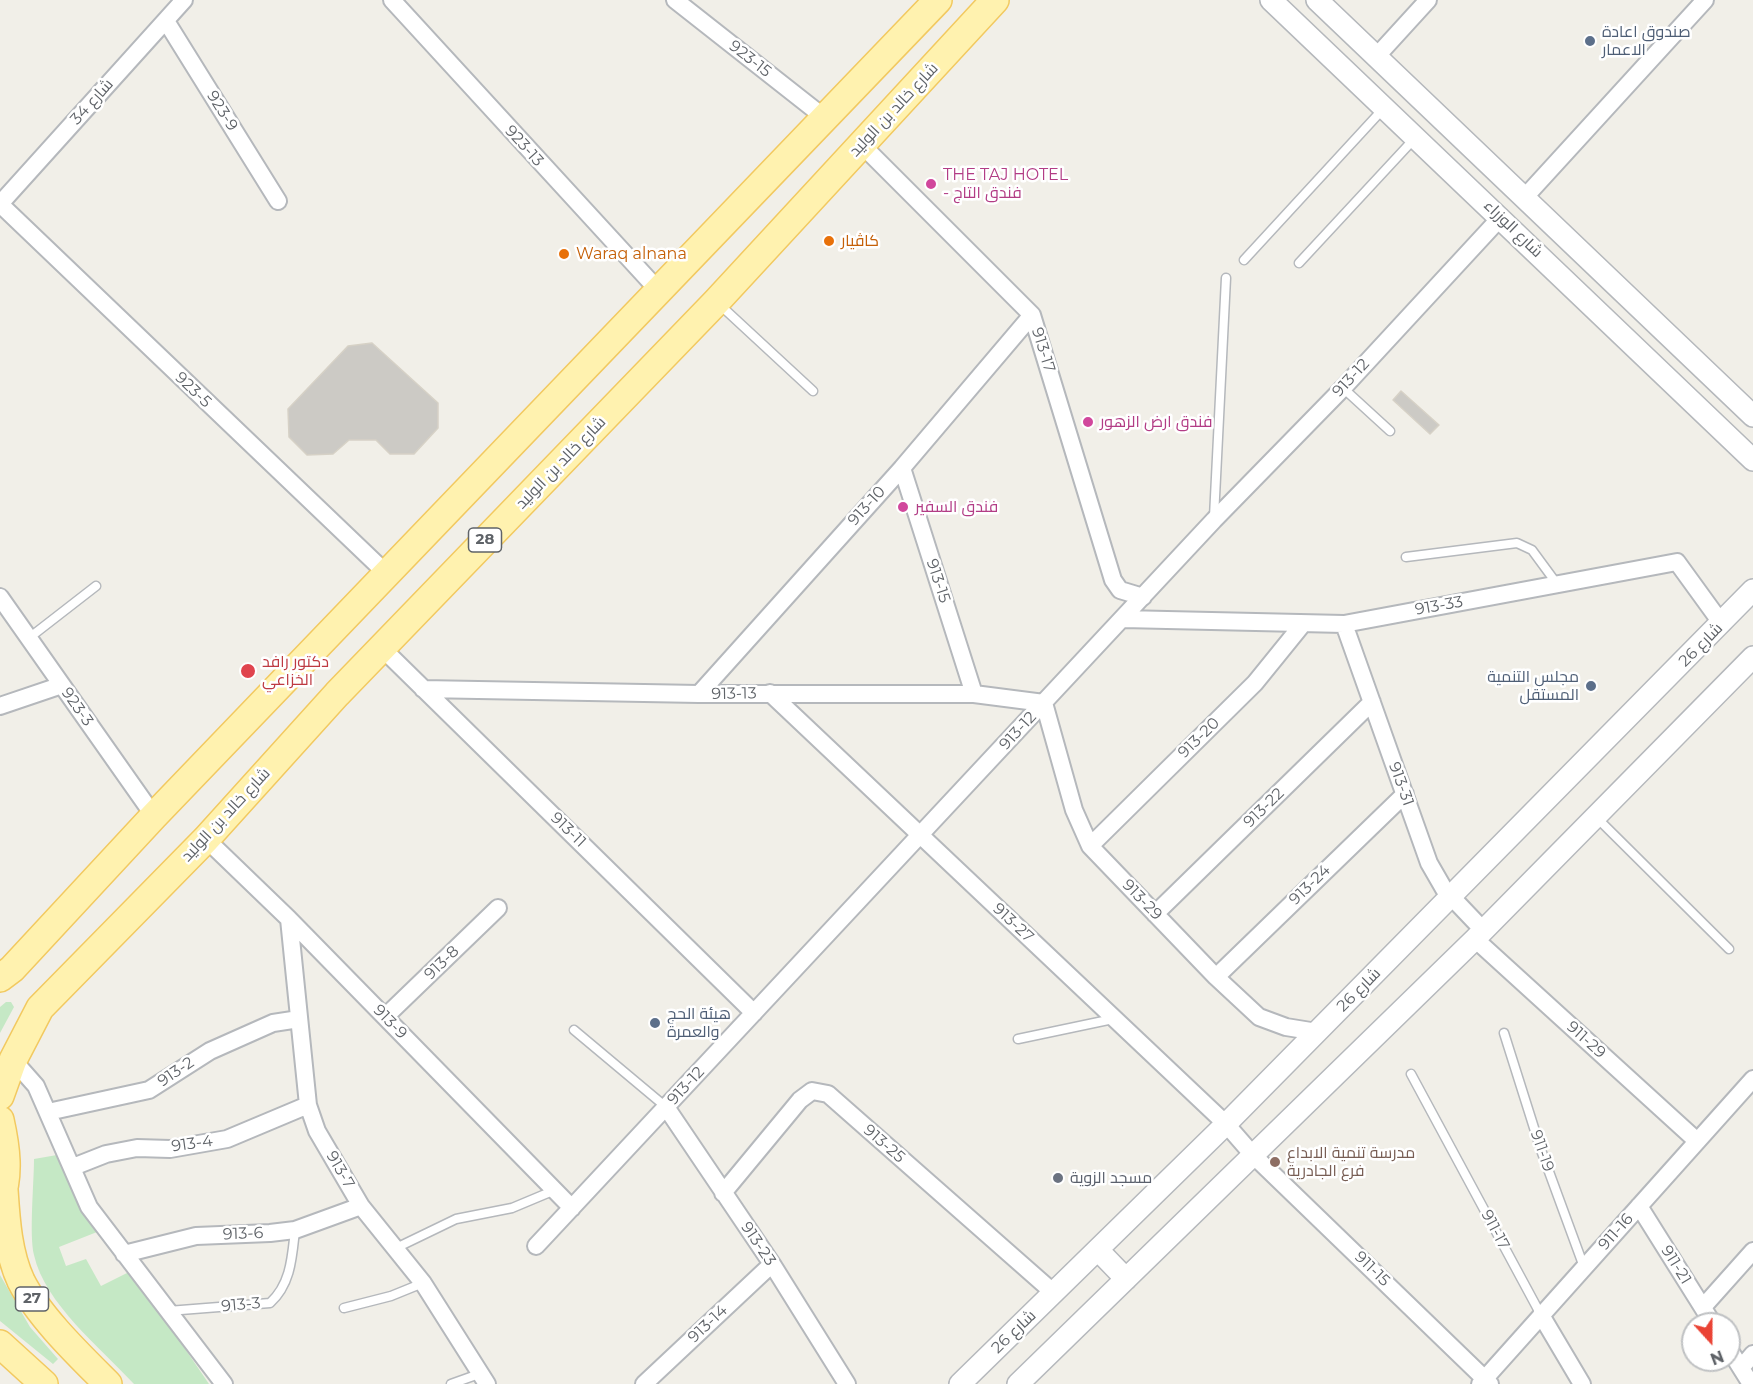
<!DOCTYPE html>
<meta charset="utf-8">
<style>
body{margin:0}
#map{position:relative;width:1753px;height:1384px;overflow:hidden;background:#f1efe8;font-family:Montserrat,sans-serif}
canvas{display:block}
.north{position:absolute;left:1681px;top:1312px;width:60px;height:60px;box-sizing:border-box;background:#fff;border:2px solid #bfc1c3;border-radius:50%;rotate:159deg;font-size:16px;font-weight:700;line-height:24px;text-align:center;color:#5f6368}
.north::after{content:'';display:block;margin:auto;width:21px;height:27px;background:#ea4335;clip-path:polygon(50% 0,100% 100%,50% 72%,0 100%)}
</style>
<div id="map">
<canvas width="1753" height="1384"></canvas>
<div class="north">N</div>
</div>
<script>
const c = document.querySelector('canvas').getContext('2d');
c.lineJoin = 'round';
function fill(path, color) { c.fillStyle = color; c.fill(path, 'evenodd'); }
function strokePath(path, color, width, dash) { c.strokeStyle = color; c.lineWidth = width; c.lineCap = dash ? 'butt' : 'round'; c.setLineDash(dash || []); c.stroke(path); }
function label(font, color, halo, rows, align = 'center') {
  c.font = font + ' Montserrat,Cairo,sans-serif'; c.lineWidth = 5; c.setLineDash([]); c.textBaseline = 'middle'; c.strokeStyle = halo; c.fillStyle = color; for (const [text, x, y, turn = 0] of rows) {
    c.save(); c.translate(x, y); c.rotate((+turn || 0) * Math.PI / 180); c.textAlign = isNaN(turn) ? turn : align; if (halo) c.strokeText(text, 0, 0); c.fillText(text, 0, 0); c.restore();
  }
}
fill(new Path2D(`
 M6,1002H11L14,1007L0,1033V1007Z
 M57,1155L97,1232L59,1247L66,1266L86,1259L101,1286L129,1272L158,1309L209,1384H134C101,1348 45,1304 34,1255C29,1235 34,1183 34,1159Z
 M0,1275L30,1327L58,1359L53,1364L0,1321Z`), '#c5e8c5');
const building = new Path2D(`
 M372,343L438,403V428L414,454H390L376,440H349L333,454L307,455L289,437L288,409L348,346Z
 M1401,391L1439,425L1430,434L1393,400Z`);
fill(building, '#cccac5');
strokePath(building, '#d6d1c6', 1.5);
const service = new Path2D(`
 M1244,260L1384,108
 M1299,263L1415,138
 M719,304L813,391
 M1343,388L1390,431
 M1214,517L1226,278
 M1406,557L1517,543L1532,550L1557,584
 M29,638L96,586
 M1596,817L1729,949
 M574,1030L666,1107
 M1504,1033L1541,1150L1584,1267
 M1018,1039L1113,1019
 M1411,1074L1541,1315
 M396,1248L456,1219L512,1208L555,1190
 M344,1308L391,1296L423,1283
 M168,1311L270,1303C291,1284 292,1257 295,1230
 M451,1384L479,1374`);
const minor = new Path2D(`
 M392,0L658,290
 M675,0L825,118
 M166,21L278,201
 M1376,57L1428,0
 M862,145L1032,315L1113,580L1120,590L1143,597
 M1525,197L1705,0
 M0,204L387,574
 M0,204L184,0
 M902,468L974,694
 M0,597L154,816
 M1123,619L1344,624L1677,562L1722,624
 M1344,624L1429,863L1444,889L1483,930
 M382,648L754,1013
 M423,689L699,694H974L1044,703L1074,810L1090,846L1216,977L1259,1017L1286,1027L1317,1032
 M770,693L1226,1124L1253,1155L1490,1384
 M699,694L902,468L1032,315
 M0,706L62,685
 M206,839L289,919L572,1208
 M1090,846L1255,683L1302,625
 M1155,914L1372,702
 M289,919L308,1105L317,1131L361,1206L423,1283L487,1384
 M1475,939L1697,1141
 M1216,977L1405,794
 M385,1017L498,908
 M13,1060L36,1086L89,1207L224,1384
 M666,1107L772,1264L847,1384
 M48,1112L149,1090L210,1051L273,1023L299,1019
 M73,1167L106,1154L137,1148L170,1149L227,1139L308,1105
 M723,1193L800,1100L812,1091L828,1094L1054,1293
 M1639,1206L1713,1324
 M536,1246L1214,520L1343,388L1501,217
 M124,1254L196,1236L270,1233L295,1230L361,1206
 M1703,1307L1753,1251
 M1541,1315L1582,1384
 M1729,1349L1751,1384
 M1741,1368L1753,1354
 M644,1384L772,1264
 M1480,1384L1753,1079`);
const tertiary = new Path2D(`
 M1271,0L1753,460
 M1317,0L1753,416
 M1098,1250L1126,1279
 M960,1384L1226,1124L1753,590
 M1018,1384L1475,939L1753,657`);
const primary = new Path2D(`
 M0,978L12,969L154,816L938,0
 M0,1096L13,1060L40,1008L206,839L337,694L716,302L995,0
 M0,1120C6,1147 10,1175 0,1201
 M4,1190C6,1220 8,1253 21,1281C39,1317 80,1356 108,1384
 M0,1344L44,1384`);
strokePath(service, '#b5b8bc', 11);
strokePath(minor, '#b5b8bc', 20);
strokePath(tertiary, '#b5b8bc', 24);
strokePath(primary, '#f2c960', 30);
strokePath(service, '#fff', 8);
strokePath(minor, '#fff', 16);
strokePath(tertiary, '#fff', 21);
strokePath(primary, '#fff2af', 27);
for (const [x, y, r, color] of [
 [1590,41,6,"#5c6f8a"],
 [931,184,6,"#d1479c"],
 [829,241,6,"#e8710a"],
 [564,254,6,"#e8710a"],
 [1088,422,6,"#d1479c"],
 [903,507,6,"#d1479c"],
 [248,671,8,"#e0444e"],
 [1591,686,6,"#5c6f8a"],
 [655,1023,6,"#5c6f8a"],
 [1275,1162,6,"#8d6e63"],
 [1058,1178,6,"#6b7280"]
]) { const dot = new Path2D(); dot.arc(x, y, r, 0, 2 * Math.PI); c.fillStyle = color; c.fill(dot); strokePath(dot, '#fff', 2); }
for (const [x, y, w] of [
 [485,540,33],
 [32,1299,33]
]) { const box = new Path2D(); box.roundRect(x - w / 2, y - 12, w, 24, 4.5); c.fillStyle = '#fff'; c.fill(box); strokePath(box, '#5f6368', 1.5); }
label('bold 15px', '#5f6368', null, [
 ["28",485,540],
 ["27",32,1299]
]);
label('16px', '#4e5e75', '#fff', [
 ["صندوق اعادة",1602,32],
 ["الاعمار",1602,50],
 ["مجلس التنمية",1579,677,"right"],
 ["المستقل",1579,695,"right"],
 ["هيئة الحج",667,1014],
 ["والعمرة",667,1032]
], 'left');
label('16px', '#5f6368', '#fff', [
 ["923-15",750,59,38],
 ["شارع 34",92,102,-48],
 ["شارع خالد بن الوليد",894,110,-47],
 ["923-9",222,111,58],
 ["923-13",524,146,48],
 ["شارع الوزراء",1513,229,44],
 ["913-17",1043,350,73],
 ["913-12",1351,378,-47],
 ["923-5",193,390,44],
 ["شارع خالد بن الوليد",561,463,-46],
 ["913-10",867,506,-48],
 ["913-15",938,581,72],
 ["913-33",1439,606,-10],
 ["شارع 26",1701,645,-45],
 ["913-13",734,694,-1],
 ["923-3",77,707,55],
 ["913-12",1018,731,-47],
 ["913-20",1199,738,-44],
 ["913-31",1401,784,70],
 ["913-22",1264,808,-44],
 ["شارع خالد بن الوليد",226,815,-47],
 ["913-11",568,830,44],
 ["913-24",1310,885,-44],
 ["913-29",1142,900,46],
 ["913-27",1013,923,43],
 ["913-8",442,963,-44],
 ["شارع 26",1359,990,-45],
 ["913-9",390,1022,46],
 ["911-29",1586,1040,42],
 ["913-2",176,1072,-34],
 ["913-12",686,1086,-47],
 ["913-4",192,1144,-8],
 ["913-25",884,1144,41],
 ["911-19",1542,1151,71],
 ["913-7",340,1170,60],
 ["911-17",1495,1230,62],
 ["911-16",1616,1232,-48],
 ["913-6",243,1234,-2],
 ["913-23",758,1244,56],
 ["911-21",1676,1265,58],
 ["911-15",1372,1269,44],
 ["913-3",241,1305,-5],
 ["913-14",708,1324,-43],
 ["شارع 26",1014,1332,-44]
]);
label('16px', '#b23c85', '#fff', [
 ["THE TAJ HOTEL",943,175],
 ["- فندق التاج",943,193],
 ["فندق ارض الزهور",1100,422],
 ["فندق السفير",915,507]
], 'left');
label('16px', '#c56008', '#fff', [
 ["كاڤيار",841,241],
 ["Waraq alnana",576,254]
], 'left');
label('16px', '#be3a42', '#fff', [
 ["دكتور رافد",262,662],
 ["الخزاعي",262,680]
], 'left');
label('16px', '#785e54', '#fff', [
 ["مدرسة تنمية الابداع",1287,1153],
 ["فرع الجادرية",1287,1171]
], 'left');
label('16px', '#5b616d', '#fff', [
 ["مسجد الزوية",1070,1178]
], 'left');
</script>
